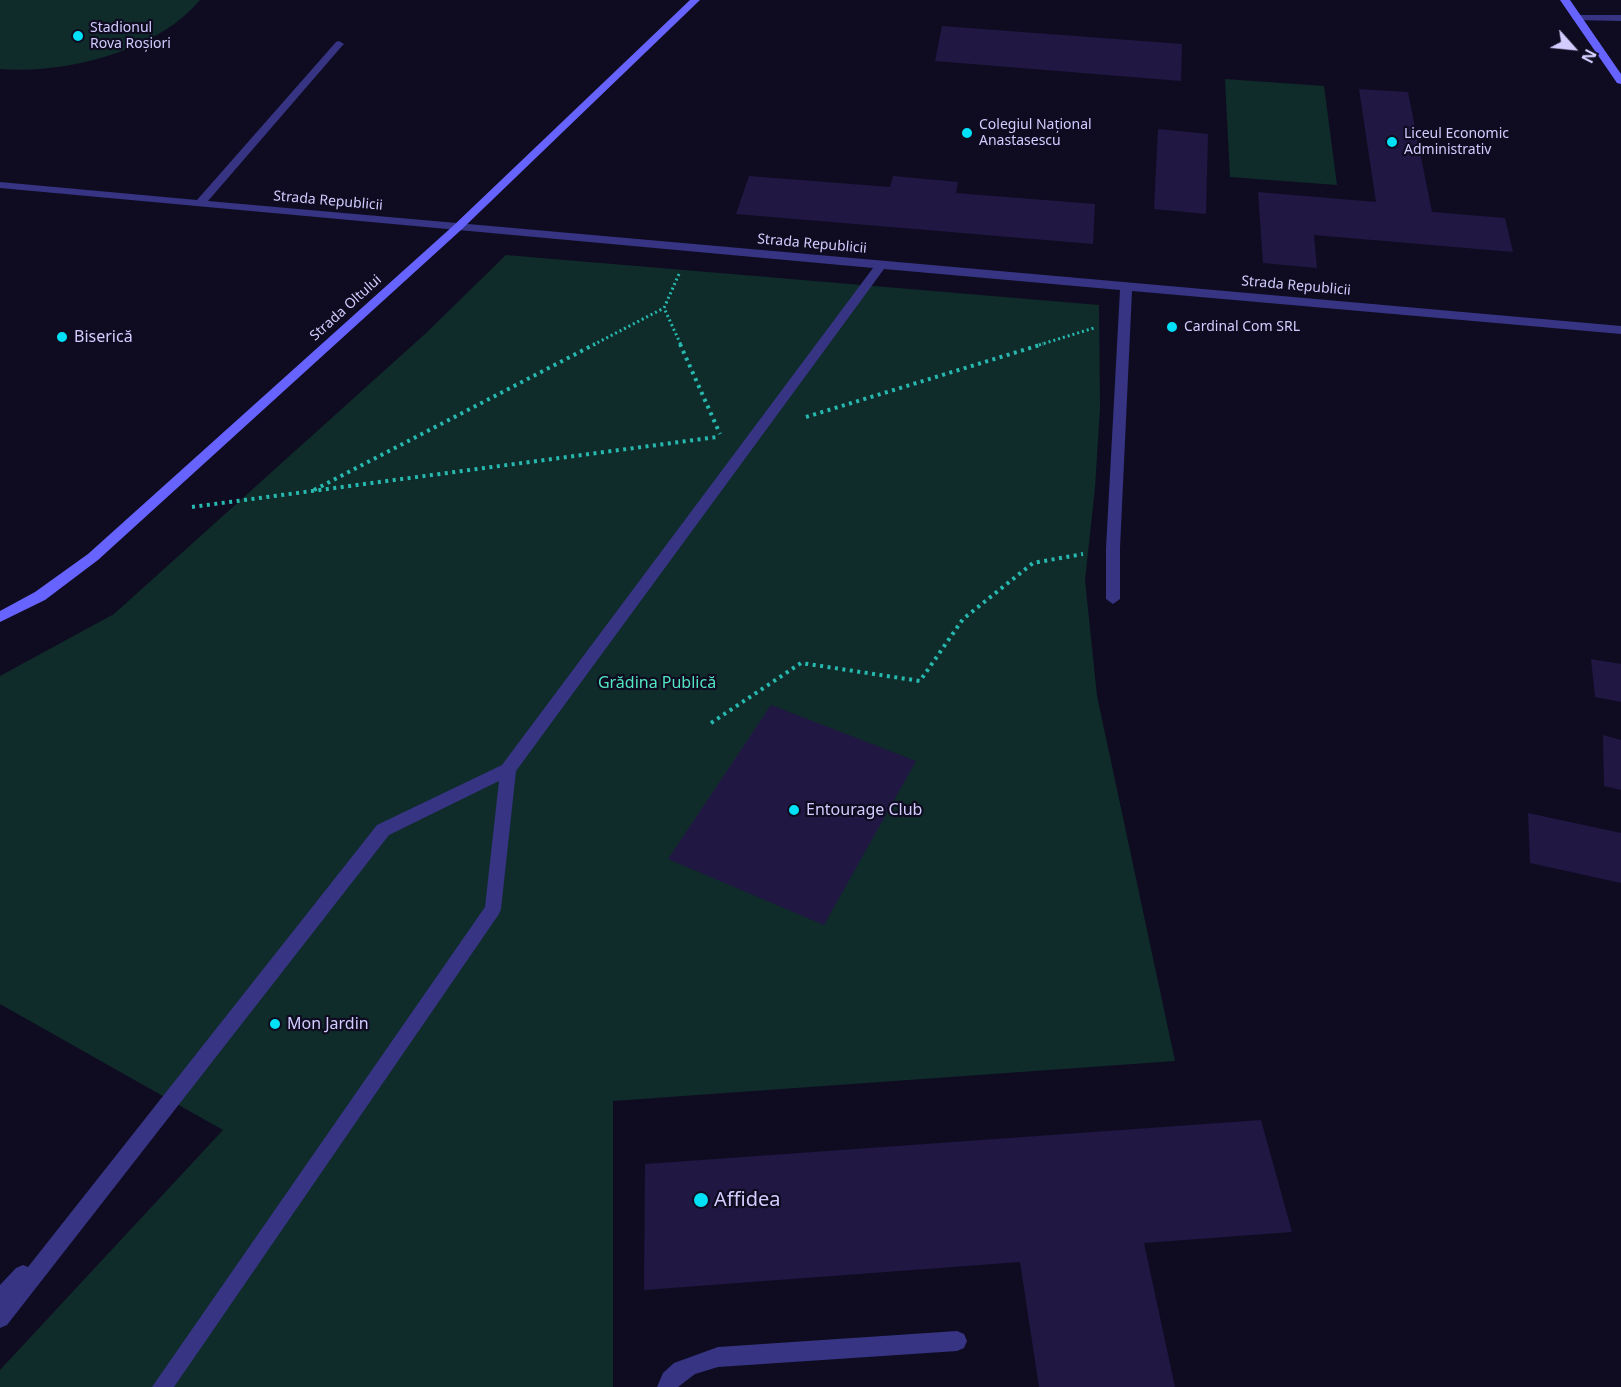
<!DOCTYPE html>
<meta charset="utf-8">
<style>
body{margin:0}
#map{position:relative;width:1621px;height:1387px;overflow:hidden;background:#0f0c21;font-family:"Noto Sans",sans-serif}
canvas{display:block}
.north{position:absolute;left:1543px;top:18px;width:60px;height:60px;-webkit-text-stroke:4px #0f0c21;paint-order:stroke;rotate:117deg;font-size:16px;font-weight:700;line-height:24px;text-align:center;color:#d2ccff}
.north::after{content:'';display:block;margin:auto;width:21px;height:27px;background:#d2ccff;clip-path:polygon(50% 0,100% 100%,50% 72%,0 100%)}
</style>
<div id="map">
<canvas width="1621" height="1387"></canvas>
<div class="north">N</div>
</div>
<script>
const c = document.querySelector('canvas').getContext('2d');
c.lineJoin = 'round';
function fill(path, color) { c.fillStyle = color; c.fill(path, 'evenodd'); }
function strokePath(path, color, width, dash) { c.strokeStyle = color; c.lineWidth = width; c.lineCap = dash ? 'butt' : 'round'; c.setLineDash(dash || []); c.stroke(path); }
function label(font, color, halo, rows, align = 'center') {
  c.font = font + ' "Noto Sans",sans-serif'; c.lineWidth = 4.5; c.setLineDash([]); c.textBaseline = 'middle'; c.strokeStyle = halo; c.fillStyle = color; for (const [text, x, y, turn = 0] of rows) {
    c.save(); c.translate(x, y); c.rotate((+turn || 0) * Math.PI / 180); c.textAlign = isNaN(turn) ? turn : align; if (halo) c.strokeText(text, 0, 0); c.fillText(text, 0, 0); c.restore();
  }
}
fill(new Path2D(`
 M0,0H200C157,52 65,74 0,69Z
 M1225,79L1324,86L1337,185L1230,177Z
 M506,255L1099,305L1100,408L1095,488L1085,580L1097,696L1175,1061L613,1101V1387H0V1370L223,1130L0,1004V676L114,614L425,334Z`), '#0f2c2a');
fill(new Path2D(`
 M942,26L1182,44L1181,81L935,61Z
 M1359,89L1408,92L1432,212L1505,218L1513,252L1314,235L1317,268L1263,263L1258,192L1376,202Z
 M1158,129L1208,134L1206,214L1154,209Z
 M749,176L890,187L893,176L958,182L956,193L1095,204L1093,244L736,214Z
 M1591,659L1621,664V702L1595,697Z
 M771,705L916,761L824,925L668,859Z
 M1603,735L1621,740V790L1604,786Z
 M1528,813L1621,833V883L1530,863Z
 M1261,1120L1292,1232L1144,1243L1175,1387H1039L1020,1262L644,1290L645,1164Z`), '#201743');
strokePath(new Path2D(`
 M679,274L664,308L681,345
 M593,345L664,308
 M1039,345L1094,328`), '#27b9af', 3, [2, 3]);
strokePath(new Path2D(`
 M680,344L720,434
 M806,417L1043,344
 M314,490L595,344
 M192,507L717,437
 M711,723L801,663L920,681L963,619L1033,563L1083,554`), '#27b9af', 4, [3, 4.5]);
fill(new Path2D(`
 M957,1331L964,1334L967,1341L964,1348L957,1351L718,1367L695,1374L678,1387H657L663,1373L674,1363L718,1347Z`), '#363483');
fill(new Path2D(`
 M1577,15H1621V21L1574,20L1572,18Z
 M339,41L344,44L342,46L208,201L1621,326V334L1132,291L1120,548V599L1113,604L1106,599V548L1120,290L884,269L516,771L501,909L499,914L174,1387H152L485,907L499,781L389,835L7,1325L0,1328V1285L16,1268L23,1265L28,1267L377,825L502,765L873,268L0,188V182L197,200L336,42Z`), '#363483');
fill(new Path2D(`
 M690,0H700L461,230L98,560L45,600L0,622V611L35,592L88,554L453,226Z
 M1560,0H1570L1621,74V84L1617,83Z`), '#6663ff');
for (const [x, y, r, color] of [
 [78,36,6,"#00e0f7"],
 [967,133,6,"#00e0f7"],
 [1392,142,6,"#00e0f7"],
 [1172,327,6,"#00e0f7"],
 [62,337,6,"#00e0f7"],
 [794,810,6,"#00e0f7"],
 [275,1024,6,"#00e0f7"],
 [701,1200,8,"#00e0f7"]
]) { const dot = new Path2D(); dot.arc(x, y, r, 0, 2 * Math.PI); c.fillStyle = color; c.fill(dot); strokePath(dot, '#0f0c21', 2); }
label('14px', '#d2ccff', '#0f0c21', [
 ["Stadionul",90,28],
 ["Rova Roșiori",90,44],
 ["Colegiul Național",979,125],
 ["Anastasescu",979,141],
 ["Liceul Economic",1404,134],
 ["Administrativ",1404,150],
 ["Cardinal Com SRL",1184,327]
], 'left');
label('14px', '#d2ccff', '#0f0c21', [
 ["Strada Republicii",328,201,5],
 ["Strada Republicii",812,244,5],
 ["Strada Republicii",1296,286,5],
 ["Strada Oltului",346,308,-42]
]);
label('16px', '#d2ccff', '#0f0c21', [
 ["Biserică",74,337],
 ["Entourage Club",806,810],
 ["Mon Jardin",287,1024]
], 'left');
label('16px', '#52e6c0', '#0f0c21', [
 ["Grădina Publică",657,683]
]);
label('20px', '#d2ccff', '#0f0c21', [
 ["Affidea",714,1200]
], 'left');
</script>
